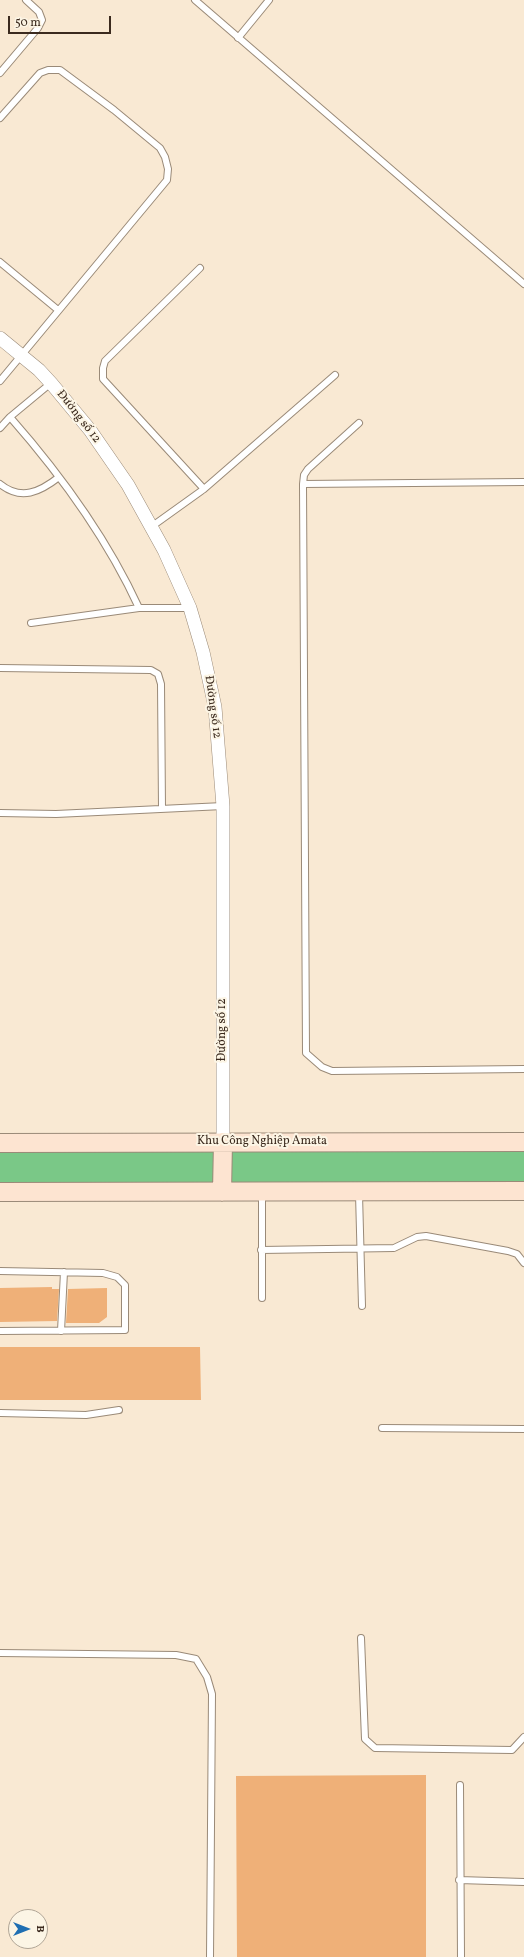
<!DOCTYPE html>
<meta charset="utf-8">
<style>
body{margin:0}
#map{position:relative;width:524px;height:1957px;overflow:hidden;background:#f9e9d3;font-family:Vollkorn,serif}
canvas{display:block}
.north{position:absolute;left:8px;top:1909px;width:40px;height:40px;box-sizing:border-box;background:#fcf5e5;border:1px solid #afa495;border-radius:50%;rotate:90deg;font-size:11px;font-weight:700;line-height:16px;text-align:center;color:#3b2a1e}
.north::after{content:'';display:block;margin:auto;width:14px;height:18px;background:#1f6fb2;clip-path:polygon(50% 0,100% 100%,50% 72%,0 100%)}
.scale{position:absolute;left:8px;top:16px;width:103px;height:18px;box-sizing:border-box;border:2px solid #3b2a1e;border-top:0;padding-left:5px;font-size:12px;line-height:14px;white-space:nowrap;color:#3b2a1e;-webkit-text-stroke:3px #fcf5e5;paint-order:stroke}
</style>
<div id="map">
<canvas width="524" height="1957"></canvas>
<div class="north">B</div>
<div class="scale">50 m</div>
</div>
<script>
const c = document.querySelector('canvas').getContext('2d');
c.lineJoin = 'round';
function fill(path, color) { c.fillStyle = color; c.fill(path, 'evenodd'); }
function strokePath(path, color, width, dash) { c.strokeStyle = color; c.lineWidth = width; c.lineCap = dash ? 'butt' : 'round'; c.setLineDash(dash || []); c.stroke(path); }
function label(font, color, halo, rows, align = 'center') {
  c.font = font + ' Vollkorn,serif'; c.lineWidth = 4; c.setLineDash([]); c.textBaseline = 'middle'; c.strokeStyle = halo; c.fillStyle = color; for (const [text, x, y, turn = 0] of rows) {
    c.save(); c.translate(x, y); c.rotate((+turn || 0) * Math.PI / 180); c.textAlign = isNaN(turn) ? turn : align; if (halo) c.strokeText(text, 0, 0); c.fillText(text, 0, 0); c.restore();
  }
}
fill(new Path2D(`
 M218,1150V1184H0V1151Z
 M227,1150H524V1183L227,1184Z`), '#7ac887');
fill(new Path2D(`
 M52,1287V1289H59L57,1321L0,1322V1288Z
 M107,1288V1317L99,1323H66L68,1289Z
 M0,1347H200L201,1400H0Z
 M426,1775V1957H237L236,1776Z`), '#efb078');
const lane = new Path2D(`
 M195,0L524,284
 M238,38L269,0
 M0,73L38,28L42,20L39,12L26,0
 M0,118L40,73L48,70H60L114,110L160,148L165,157L168,169L167,180L0,381
 M0,262L58,310
 M200,268L105,361L103,368V379L204,489
 M51,383L10,417C61,475 107,538 139,608H190
 M0,428L10,417
 M524,482L303,484L306,1053L322,1067L332,1071L524,1069
 M0,484C21,501 40,492 59,477
 M303,484L304,475L308,469L359,423
 M151,527L204,489L335,375
 M31,623L139,608
 M0,668L151,670L158,674L161,684L162,809
 M0,813L56,814L223,806
 M262,1193V1298
 M359,1194L362,1306
 M261,1250L394,1248L417,1237L426,1236L508,1251L517,1254L524,1263
 M0,1271L103,1273L117,1277L125,1285V1330L0,1331
 M61,1331L64,1272
 M0,1413L86,1415L119,1410
 M382,1428L524,1429
 M361,1638L365,1739L375,1748L512,1750L524,1737
 M0,1653L176,1655L196,1659L207,1677L212,1694L210,1957
 M460,1785L461,1957
 M459,1880L524,1882`);
const street = new Path2D(`
 M0,338L39,370L51,383L90,430L128,485L164,550L190,608L203,652L215,707L223,806V1142`);
const secondary = new Path2D(`
 M0,1143L524,1142
 M0,1192L524,1191
 M222,1192L223,1142`);
strokePath(lane, '#9a8a78', 8);
strokePath(street, '#9a8a78', 14);
strokePath(secondary, '#9a8a78', 20);
strokePath(lane, '#fff', 6);
strokePath(street, '#fff', 13);
strokePath(secondary, '#fde4d1', 18);
label('12px', '#3b2a1e', '#fcf5e5', [
 ["Đường số 12",78,417,52],
 ["Đường số 12",212,707,82],
 ["Đường số 12",223,1030,-90],
 ["Khu Công Nghiệp Amata",262,1142]
]);
</script>
